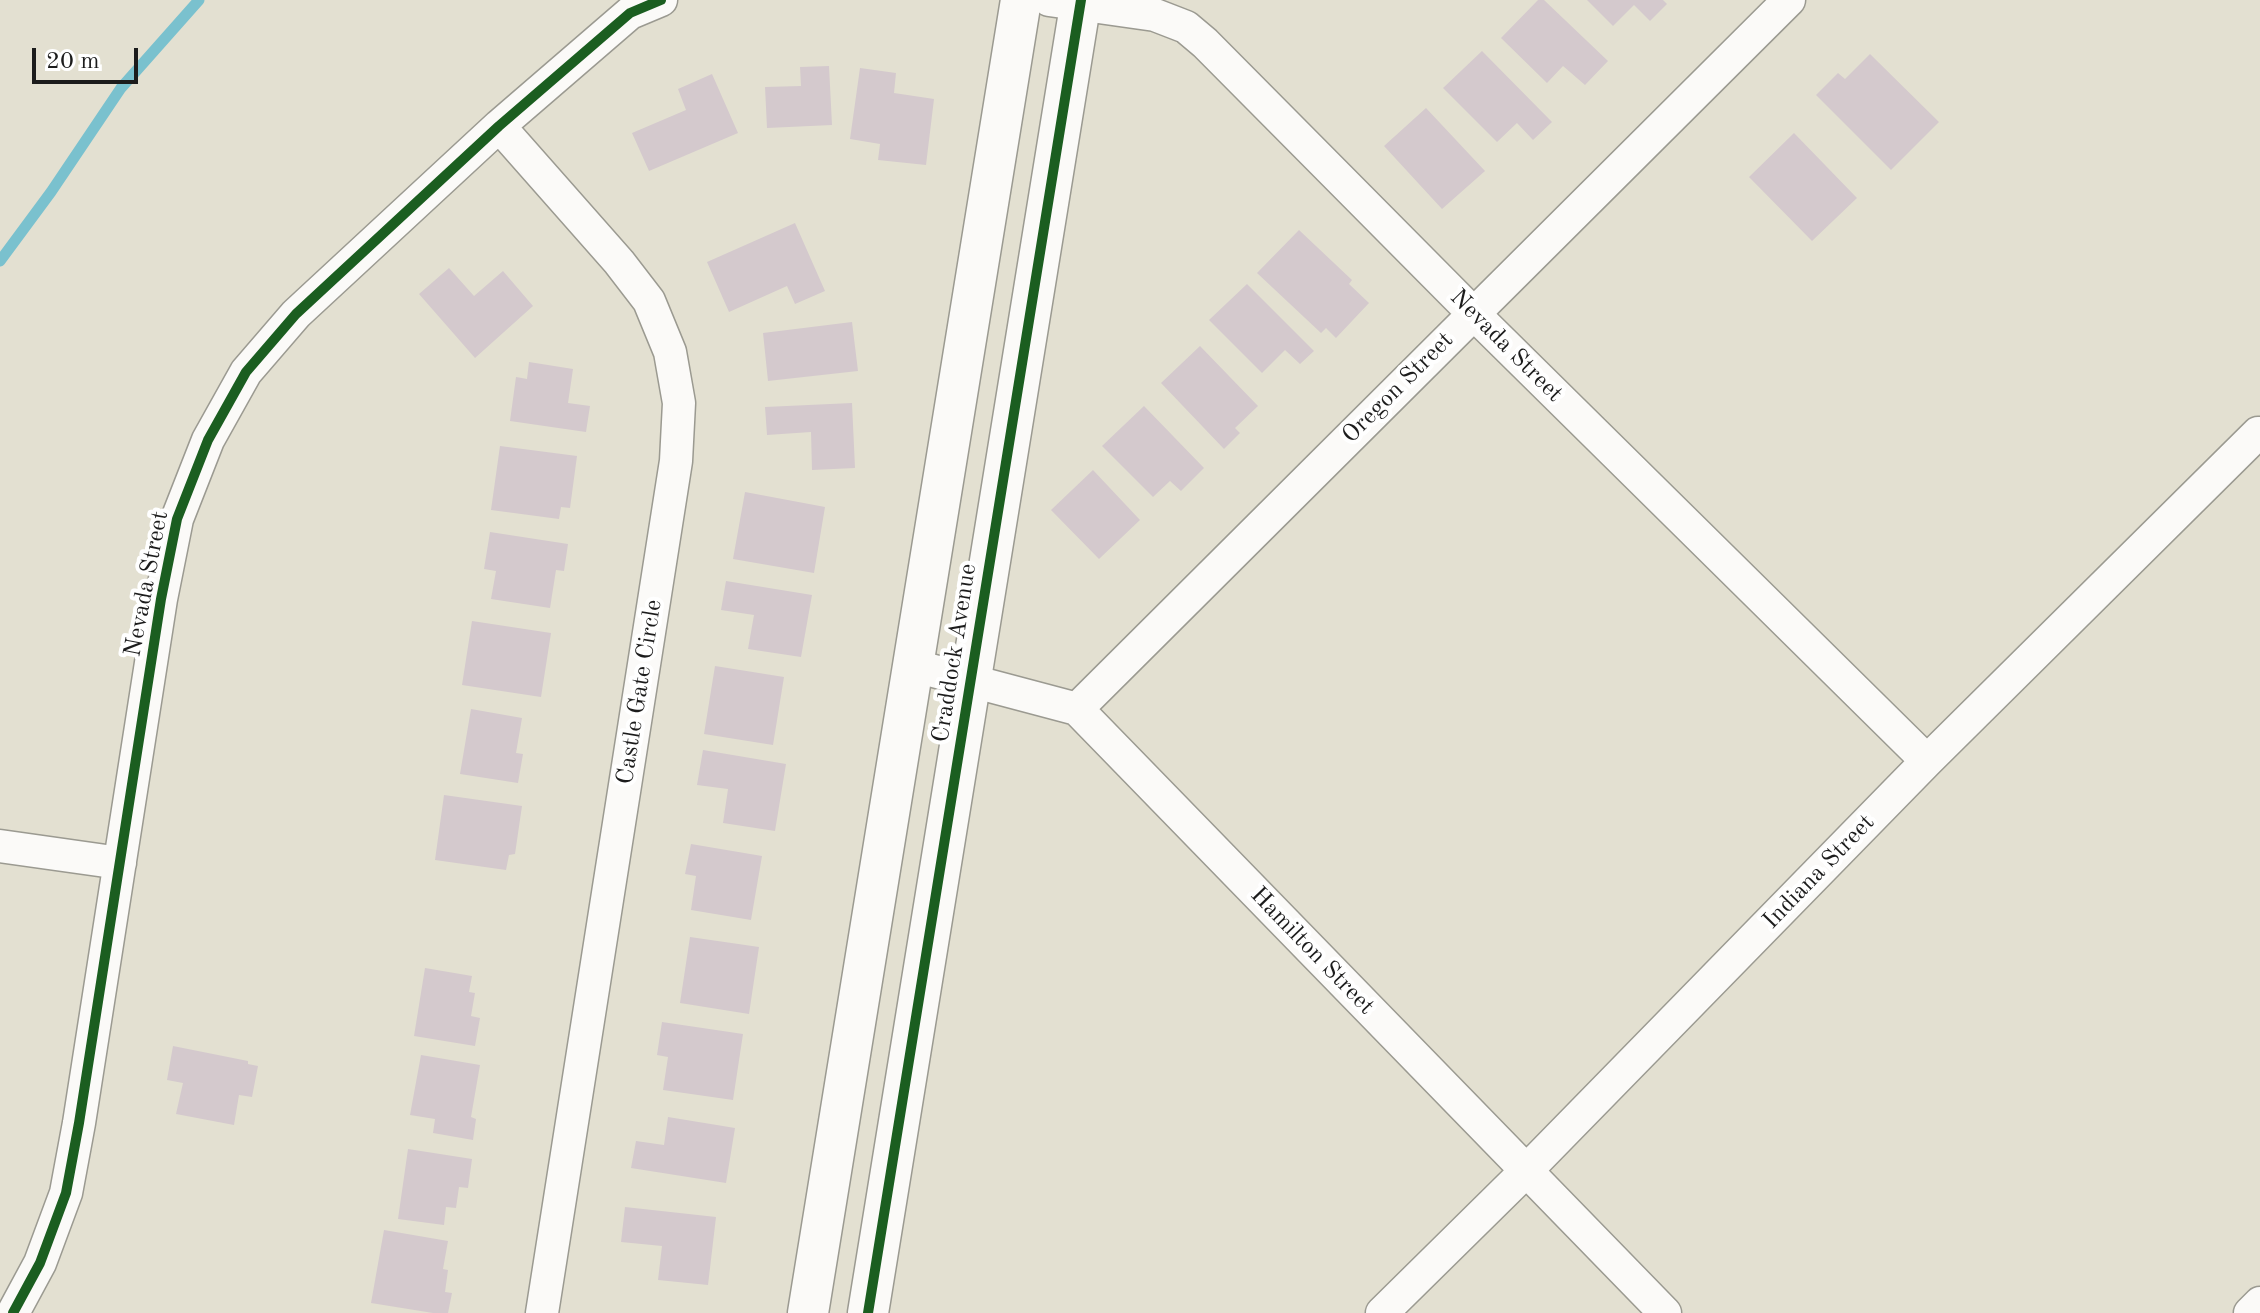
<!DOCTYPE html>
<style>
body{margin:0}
#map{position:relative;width:2260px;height:1313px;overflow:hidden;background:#e3e0d1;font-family:"Old Standard TT",serif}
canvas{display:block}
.scale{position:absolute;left:32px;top:48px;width:106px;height:36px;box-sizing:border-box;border:4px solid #1c1c1c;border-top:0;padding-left:10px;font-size:24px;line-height:28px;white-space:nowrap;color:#1c1c1c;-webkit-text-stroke:6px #fff;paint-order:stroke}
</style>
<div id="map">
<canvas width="2260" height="1313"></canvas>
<div class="scale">20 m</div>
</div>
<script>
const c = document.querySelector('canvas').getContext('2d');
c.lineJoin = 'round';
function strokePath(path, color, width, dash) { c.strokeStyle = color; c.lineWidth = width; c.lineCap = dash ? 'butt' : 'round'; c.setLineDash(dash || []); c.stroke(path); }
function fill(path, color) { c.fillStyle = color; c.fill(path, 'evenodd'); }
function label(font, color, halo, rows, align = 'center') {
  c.font = font + ' "Old Standard TT",serif'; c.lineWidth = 8; c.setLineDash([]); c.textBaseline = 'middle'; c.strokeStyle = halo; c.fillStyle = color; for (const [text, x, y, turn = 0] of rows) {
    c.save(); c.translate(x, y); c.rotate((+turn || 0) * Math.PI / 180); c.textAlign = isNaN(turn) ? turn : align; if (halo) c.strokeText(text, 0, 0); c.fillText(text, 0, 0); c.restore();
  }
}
strokePath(new Path2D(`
 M0,261L51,192L121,88L199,0`), '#7ac1ce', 11);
fill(new Path2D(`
 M1538,0H1544L1608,61L1585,85L1563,66L1547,83L1501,38Z
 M1587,0H1663L1667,4L1650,21L1634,5L1613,26Z
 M1482,51L1552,122L1533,140L1517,123L1497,142L1443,88Z
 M1870,54L1939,122L1891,170L1816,95L1838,73L1845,79Z
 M829,66L832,125L767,128L765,87L801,86L800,67Z
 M860,68L896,73L894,93L934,99L926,165L878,160L880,144L850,139Z
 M712,74L738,133L649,171L632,133L686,110L678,89Z
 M1426,108L1485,171L1442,209L1384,146Z
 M1794,133L1857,198L1812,241L1749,177Z
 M795,223L825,291L795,304L787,286L729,312L707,262Z
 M1299,230L1352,280L1349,284L1369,303L1336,338L1326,328L1321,333L1257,273Z
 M449,268L474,296L503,271L533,306L475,358L419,294Z
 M1247,284L1314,351L1300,364L1285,350L1262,373L1209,320Z
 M852,322L858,371L768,381L763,333Z
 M1200,346L1258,406L1235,428L1240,433L1224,449L1161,383Z
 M529,362L573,369L568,403L590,406L586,432L510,421L516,377L527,379Z
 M852,403L855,468L812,470L811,432L767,435L765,407Z
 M1144,406L1204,468L1181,491L1170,481L1153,497L1102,446Z
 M500,446L577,456L570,508L561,507L559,519L491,510Z
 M1093,470L1140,520L1099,559L1051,510Z
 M745,492L825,507L814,573L733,559Z
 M490,532L568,544L564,571L556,570L550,608L491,599L496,571L484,569Z
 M726,581L812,595L801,657L748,649L754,615L721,610Z
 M472,621L551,633L541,697L462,685Z
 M715,666L784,677L773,745L704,734Z
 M471,709L522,718L516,753L523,754L518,783L460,774Z
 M703,750L786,764L775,831L723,823L728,789L697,785Z
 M444,795L522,806L515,854L509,855L506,870L435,860Z
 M691,844L762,856L751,920L691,910L696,876L685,874Z
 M690,937L759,947L749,1014L680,1003Z
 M425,968L472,976L469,992L475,993L471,1016L480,1018L475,1046L414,1036Z
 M662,1022L743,1034L733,1100L663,1090L668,1057L657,1055Z
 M173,1046L248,1061V1064L258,1066L252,1097L239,1095L234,1125L176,1114L183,1083L167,1080Z
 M421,1055L480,1065L471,1117L476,1119L473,1140L433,1133L435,1119L410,1115Z
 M668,1117L735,1128L726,1183L631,1168L636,1141L664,1145Z
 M408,1149L472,1159L468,1188L459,1187L456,1208L446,1207L444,1225L398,1219Z
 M625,1207L716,1217L708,1285L658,1280L662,1246L621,1242Z
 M384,1230L448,1241L443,1269L448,1270L445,1292L452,1293L448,1313H433L371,1303Z`), '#d4c9cd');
const minor = new Path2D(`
 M1049,0L1155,15L1186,27L1205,43L1473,313L1927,761
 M499,126L619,262L649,301L670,352L679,403L676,461L542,1313
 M915,666L1077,709L1665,1313
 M1077,709L1789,0
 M0,846L120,863
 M13,1313L40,1263L66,1193L79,1123L161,599L177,519L208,440L246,372L296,314L499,126L630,13L661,0
 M1382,1313L1526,1171L1927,761L2258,433
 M2250,1313L2260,1303`);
const tertiary = new Path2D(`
 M808,1313L1021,0
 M868,1313L1081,0`);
strokePath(minor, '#9b9a91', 35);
strokePath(tertiary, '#9b9a91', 43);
strokePath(minor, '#fbfaf8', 32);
strokePath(tertiary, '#fbfaf8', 40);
strokePath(new Path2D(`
 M13,1313L40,1263L66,1193L79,1123L161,599L177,519L208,440L246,372L296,314L499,126L630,13L661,0
 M868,1313L1081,0`), '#1b5e20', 10);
label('24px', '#1c1c1c', '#fff', [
 ["Nevada Street",1506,346,45],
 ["Oregon Street",1398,388,-45],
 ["Nevada Street",147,584,-79],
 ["Craddock Avenue",955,653,-81],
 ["Castle Gate Circle",640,692,-81],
 ["Indiana Street",1819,872,-46],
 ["Hamilton Street",1312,951,46]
]);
</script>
